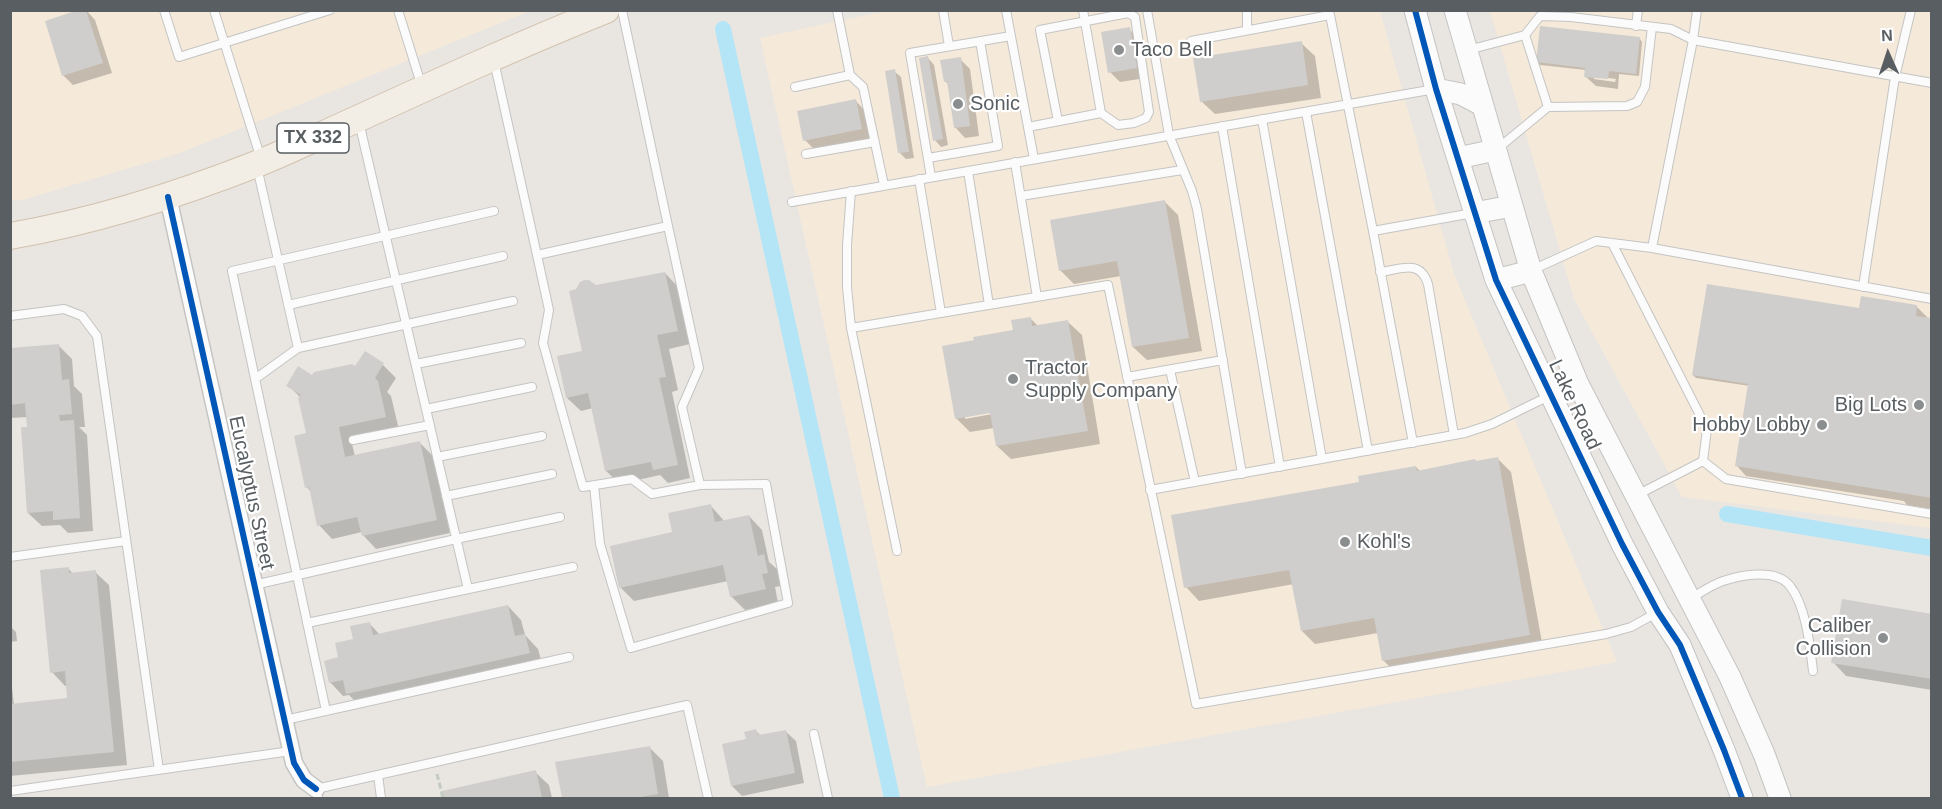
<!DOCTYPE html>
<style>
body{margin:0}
#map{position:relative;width:1942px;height:809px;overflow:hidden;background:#e9e6e2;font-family:Arial,sans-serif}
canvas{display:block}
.frame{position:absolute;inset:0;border:12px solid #585e61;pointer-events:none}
.north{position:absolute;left:1858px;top:24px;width:60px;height:60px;-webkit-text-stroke:4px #fff;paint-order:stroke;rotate:357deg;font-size:16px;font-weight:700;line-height:24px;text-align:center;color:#585e61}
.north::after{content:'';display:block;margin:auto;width:21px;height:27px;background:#585e61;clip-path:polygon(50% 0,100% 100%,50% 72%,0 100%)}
</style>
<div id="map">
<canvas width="1942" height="809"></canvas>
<div class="frame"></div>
<div class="north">N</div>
</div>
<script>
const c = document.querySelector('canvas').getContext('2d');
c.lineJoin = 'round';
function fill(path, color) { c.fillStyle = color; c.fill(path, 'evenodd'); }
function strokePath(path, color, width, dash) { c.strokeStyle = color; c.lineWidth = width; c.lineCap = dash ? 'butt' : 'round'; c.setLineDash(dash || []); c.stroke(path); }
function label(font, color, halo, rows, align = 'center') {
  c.font = font + ' Arial,sans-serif'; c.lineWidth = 4.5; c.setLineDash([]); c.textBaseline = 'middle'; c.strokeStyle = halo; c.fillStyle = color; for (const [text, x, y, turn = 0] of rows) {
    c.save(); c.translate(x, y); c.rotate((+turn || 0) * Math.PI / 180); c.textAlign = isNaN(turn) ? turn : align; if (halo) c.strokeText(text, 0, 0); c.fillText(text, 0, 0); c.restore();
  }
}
fill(new Path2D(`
 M890,10L1380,11L1454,274L1617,662L927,787L760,38Z
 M10,11H530L180,153L22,200H11Z
 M1490,11H1931V528L1682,497L1574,299Z`), '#f5e9d9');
fill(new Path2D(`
 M86,10L95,20L112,73L73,85L63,75Z
 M1129,29L1139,39L1146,78L1120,82L1110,72Z
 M1640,39L1642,42L1639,76L1619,74L1618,89L1596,86L1585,76L1586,70L1540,65L1538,62ZM1594,76L1616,79L1615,82L1594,79Z
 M1301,43L1315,56L1321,98L1215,114L1201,101Z
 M928,58L934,65L948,145L941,147L935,140Z
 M960,59L970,69L979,136L965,138L955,127L949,85L945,81Z
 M894,71L901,77L914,158L906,159L900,153Z
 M855,100L865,111L871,139L815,150L805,140Z
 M1165,202L1178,215L1202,351L1147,360L1133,347L1121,276L1074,284L1060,270Z
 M665,273L678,287L690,344L669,349L678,390L672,392L690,478L668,483L660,475L620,484L606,471L593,408L581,411L567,398L584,352L595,286Z
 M1917,307L1927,317V319L1932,320V509L1907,505L1904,501L1746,476L1736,465L1750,386L1696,378L1693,375L1860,310Z
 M1030,318L1039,327L1068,322L1082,335L1100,444L1011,459L997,446L994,428L970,432L956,418L1014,331ZM997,410L998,413L965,419V416Z
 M59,346L72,359L74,386L82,394L85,427H79L87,435L93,531L68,533L60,525L42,526L28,513V417L10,418V349Z
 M365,354L383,365L396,378L387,392L391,396L399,430L351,440L355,456L419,442L433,456L450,533L376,549L363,535L362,532L332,539L319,525L311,492L307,487L308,434L301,398L288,385L313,377L356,369Z
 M1498,459L1511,472L1543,648L1397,674L1383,660L1378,633L1315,644L1302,631L1294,584L1199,601L1186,587L1361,483L1416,467L1421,472Z
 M711,506L725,522L749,516L762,530L769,562L777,569L781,586L775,587L778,603L745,610L731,596L728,581L634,601L620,587L674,533Z
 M68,568L73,574L95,572L109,585L127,765L10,776V670L14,705L69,700L68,685L65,686L52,672Z
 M508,606L521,620L525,635L538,649L543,667L361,707L349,695L343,696L330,682L340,658L369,623L380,635Z
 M1932,616V690L1846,676L1833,662Z
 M10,623L11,627L16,632L17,641L10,642Z
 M756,731L761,736L785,731L796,741L804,783L742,796L732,786L747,740Z
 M650,748L663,761L669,798H563L557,764Z
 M535,772L549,785L552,798H446L444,792Z`), '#0003');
strokePath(new Path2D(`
 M723,29L892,798
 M1727,514L1932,548`), '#b3e5f6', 16);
fill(new Path2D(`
 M78,10H86L103,63L62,76L45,21Z
 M1540,26L1640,37L1636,74L1609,71L1608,79L1584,77L1585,68L1536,62Z
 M1130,27L1137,68L1108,73L1101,32Z
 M1302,41L1308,85L1200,102L1193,58Z
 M928,56L943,139L933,141L919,58Z
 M961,57L970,126L954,128L947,81L944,82L940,60Z
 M895,69L909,152L898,153L885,71Z
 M856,99L862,129L803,141L797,111Z
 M1165,200L1189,338L1132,347L1117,261L1059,271L1050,220Z
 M665,272L678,331L657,335L666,377L659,378L678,465L653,470L651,462L605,471L588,393L566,398L557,356L582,351L569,291L576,289L580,282L584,280H589L596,285Z
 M1707,284L1859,308L1861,296L1917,305L1916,316L1932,318V498L1735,466L1748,384L1692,375Z
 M1031,317L1032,326L1068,320L1088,431L996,446L990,413L955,419L942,346L974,340L973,337L1013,330L1011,320Z
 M59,344L62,380L69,379L72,414L59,415L60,421L74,420L80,518L53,520V511L27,513L21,427H27L25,403L10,405V348Z
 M365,351L384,363L375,378L378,381L386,417L339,427L345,457L420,441L437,520L362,536L357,517L317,526L309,487L305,488L294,436L306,433L298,398L301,395L286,386L298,366L312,375L314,372L352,364L355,366Z
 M1498,457L1530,635L1382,661L1374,618L1301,631L1289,570L1184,588L1171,515L1359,482L1358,476L1416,466L1417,471L1475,459L1476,461Z
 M711,504L715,522L749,515L758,556L764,554L768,573L762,574L766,589L730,597L723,565L619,588L610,546L672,532L668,513Z
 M69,567V573L96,570L114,752L10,762V704L67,698L65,671L50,673L40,570Z
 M1842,599L1932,614V679L1831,663Z
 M508,605L515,636L525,634L530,653L346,694L343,680L329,683L324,661L338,657L335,643L353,639L350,626L370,622L373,635Z
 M756,729L758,735L786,730L795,773L731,786L722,744L746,739L744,732Z
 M650,746L658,794L635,798H562L555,762Z
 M536,770L542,798H444L442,791Z`), '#d0cecc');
const service = new Path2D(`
 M164,10L179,57L330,10
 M214,10L261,159
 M398,10L422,87
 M837,10L850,75L863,87L884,185
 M943,10L949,46
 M1006,10L1034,159
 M1147,10L1169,135L1192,191L1197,209L1242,474
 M1247,10V30
 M1636,26L1638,10
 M1525,35L1540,16L1571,17L1671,29L1693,40L1932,83
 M1191,41L1330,15L1373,231L1473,213
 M1468,50L1525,35L1548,107L1496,150
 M494,61L537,255L668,226L622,10
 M795,87L850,75
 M1548,107L1627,106L1637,102L1645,87L1652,27
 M1306,112L1368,451
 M1262,119L1322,459
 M1058,121L1040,30L1128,13L1135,17L1149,112L1146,118L1134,123L1118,125L1101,113
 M359,122L468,589
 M1222,126L1280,467
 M1028,127L1101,113L1083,10
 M806,154L875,142
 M928,158L998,146L980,41
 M1015,162L1037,297
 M257,167L298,348
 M968,171L989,305
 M931,177L910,53L1011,36
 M919,179L941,313
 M851,191L847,245V287L851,328L897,551
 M1021,196L1182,170
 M792,202L1435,89
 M1373,231L1413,443
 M1612,243L1707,429L1703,461L1637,495
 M1652,248L1693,40L1697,10
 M537,255L549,310L543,343L583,487L632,479L652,494L700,485L682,407L699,368L668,226
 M1532,270L1596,241L1652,248L1932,299
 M1380,272C1402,269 1420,259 1428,284L1454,435
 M1863,287L1895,77L1911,10
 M288,305L503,256
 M10,316L64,309L82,316L97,336L159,770
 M851,328L1108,285L1196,704L1606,634L1631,627L1658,612
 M416,364L521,343
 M1170,370L1195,482
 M1127,377L1223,360
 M255,379L298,348L513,301
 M426,409L532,387
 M353,440L430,425
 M437,457L542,436
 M1703,461L1726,479L1932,514
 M594,485L600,544L631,648L788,603L766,484L700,485
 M1150,490L1465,433L1492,424L1551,395
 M446,496L552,474
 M10,557L126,541
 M254,585L456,539L560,517
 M1690,599C1700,593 1711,585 1723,581C1741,575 1776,568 1790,586C1806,606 1810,646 1813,671
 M307,623L573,567
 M326,711L232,271L494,211
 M285,720L569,657
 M814,734L828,798
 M378,775L381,798
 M10,791L291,751
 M318,798L316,789L687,705L708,798`);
const minor = new Path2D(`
 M168,197L294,763L304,780L316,789`);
const tertiary = new Path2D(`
 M1415,10L1436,89L1496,280L1622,544L1658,612L1680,645L1724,750L1742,798
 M1455,10L1531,271L1578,384L1730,677L1764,754L1780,798
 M1436,89L1461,94L1482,105
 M1458,158L1495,150
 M1474,213L1512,206
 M1496,280L1531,271`);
const primary = new Path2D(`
 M10,236C97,221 178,195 259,163C292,150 323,134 355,120C438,82 521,44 606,10`);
strokePath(service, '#c4c4c3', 10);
strokePath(minor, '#c4c4c3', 19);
strokePath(tertiary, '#c4c4c3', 23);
strokePath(primary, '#d2c2ae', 28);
strokePath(new Path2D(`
 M437,774L443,798`), '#c4cbc6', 3, [6, 3]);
strokePath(service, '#fcfbfb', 8);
strokePath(minor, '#fcfbfb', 16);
strokePath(tertiary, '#fcfbfb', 21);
strokePath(primary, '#f2ede5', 26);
strokePath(new Path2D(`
 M1415,10L1436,89L1496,280L1622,544L1658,612L1680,645L1724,750L1742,798
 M168,197L294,763L304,780L316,789`), '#0057b8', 6);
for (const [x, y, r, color] of [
 [1119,50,6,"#8b8e8e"],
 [958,104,6,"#8b8e8e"],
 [1013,379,6,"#8b8e8e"],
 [1919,405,6,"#8b8e8e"],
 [1822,425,6,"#8b8e8e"],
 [1345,542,6,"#8b8e8e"],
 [1883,638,6,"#8b8e8e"]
]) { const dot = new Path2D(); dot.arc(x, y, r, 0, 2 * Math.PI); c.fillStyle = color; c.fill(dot); strokePath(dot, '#fff', 2); }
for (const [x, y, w] of [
 [313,138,72]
]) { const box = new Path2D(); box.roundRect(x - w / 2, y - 15, w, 30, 4.5); c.fillStyle = '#fff'; c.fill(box); strokePath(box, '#585e61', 1.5); }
label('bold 18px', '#585e61', null, [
 ["TX 332",313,138]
]);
label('20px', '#585e61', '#fff', [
 ["Taco Bell",1131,50],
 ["Sonic",970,104],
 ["Tractor",1025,368],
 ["Supply Company",1025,391],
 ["Big Lots",1907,405,"right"],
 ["Hobby Lobby",1810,425,"right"],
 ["Kohl's",1357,542],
 ["Caliber",1871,626,"right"],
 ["Collision",1871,649,"right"]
], 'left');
label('20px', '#585e61', '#fff', [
 ["Lake Road",1574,405,65],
 ["Eucalyptus Street",251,493,78]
]);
</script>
